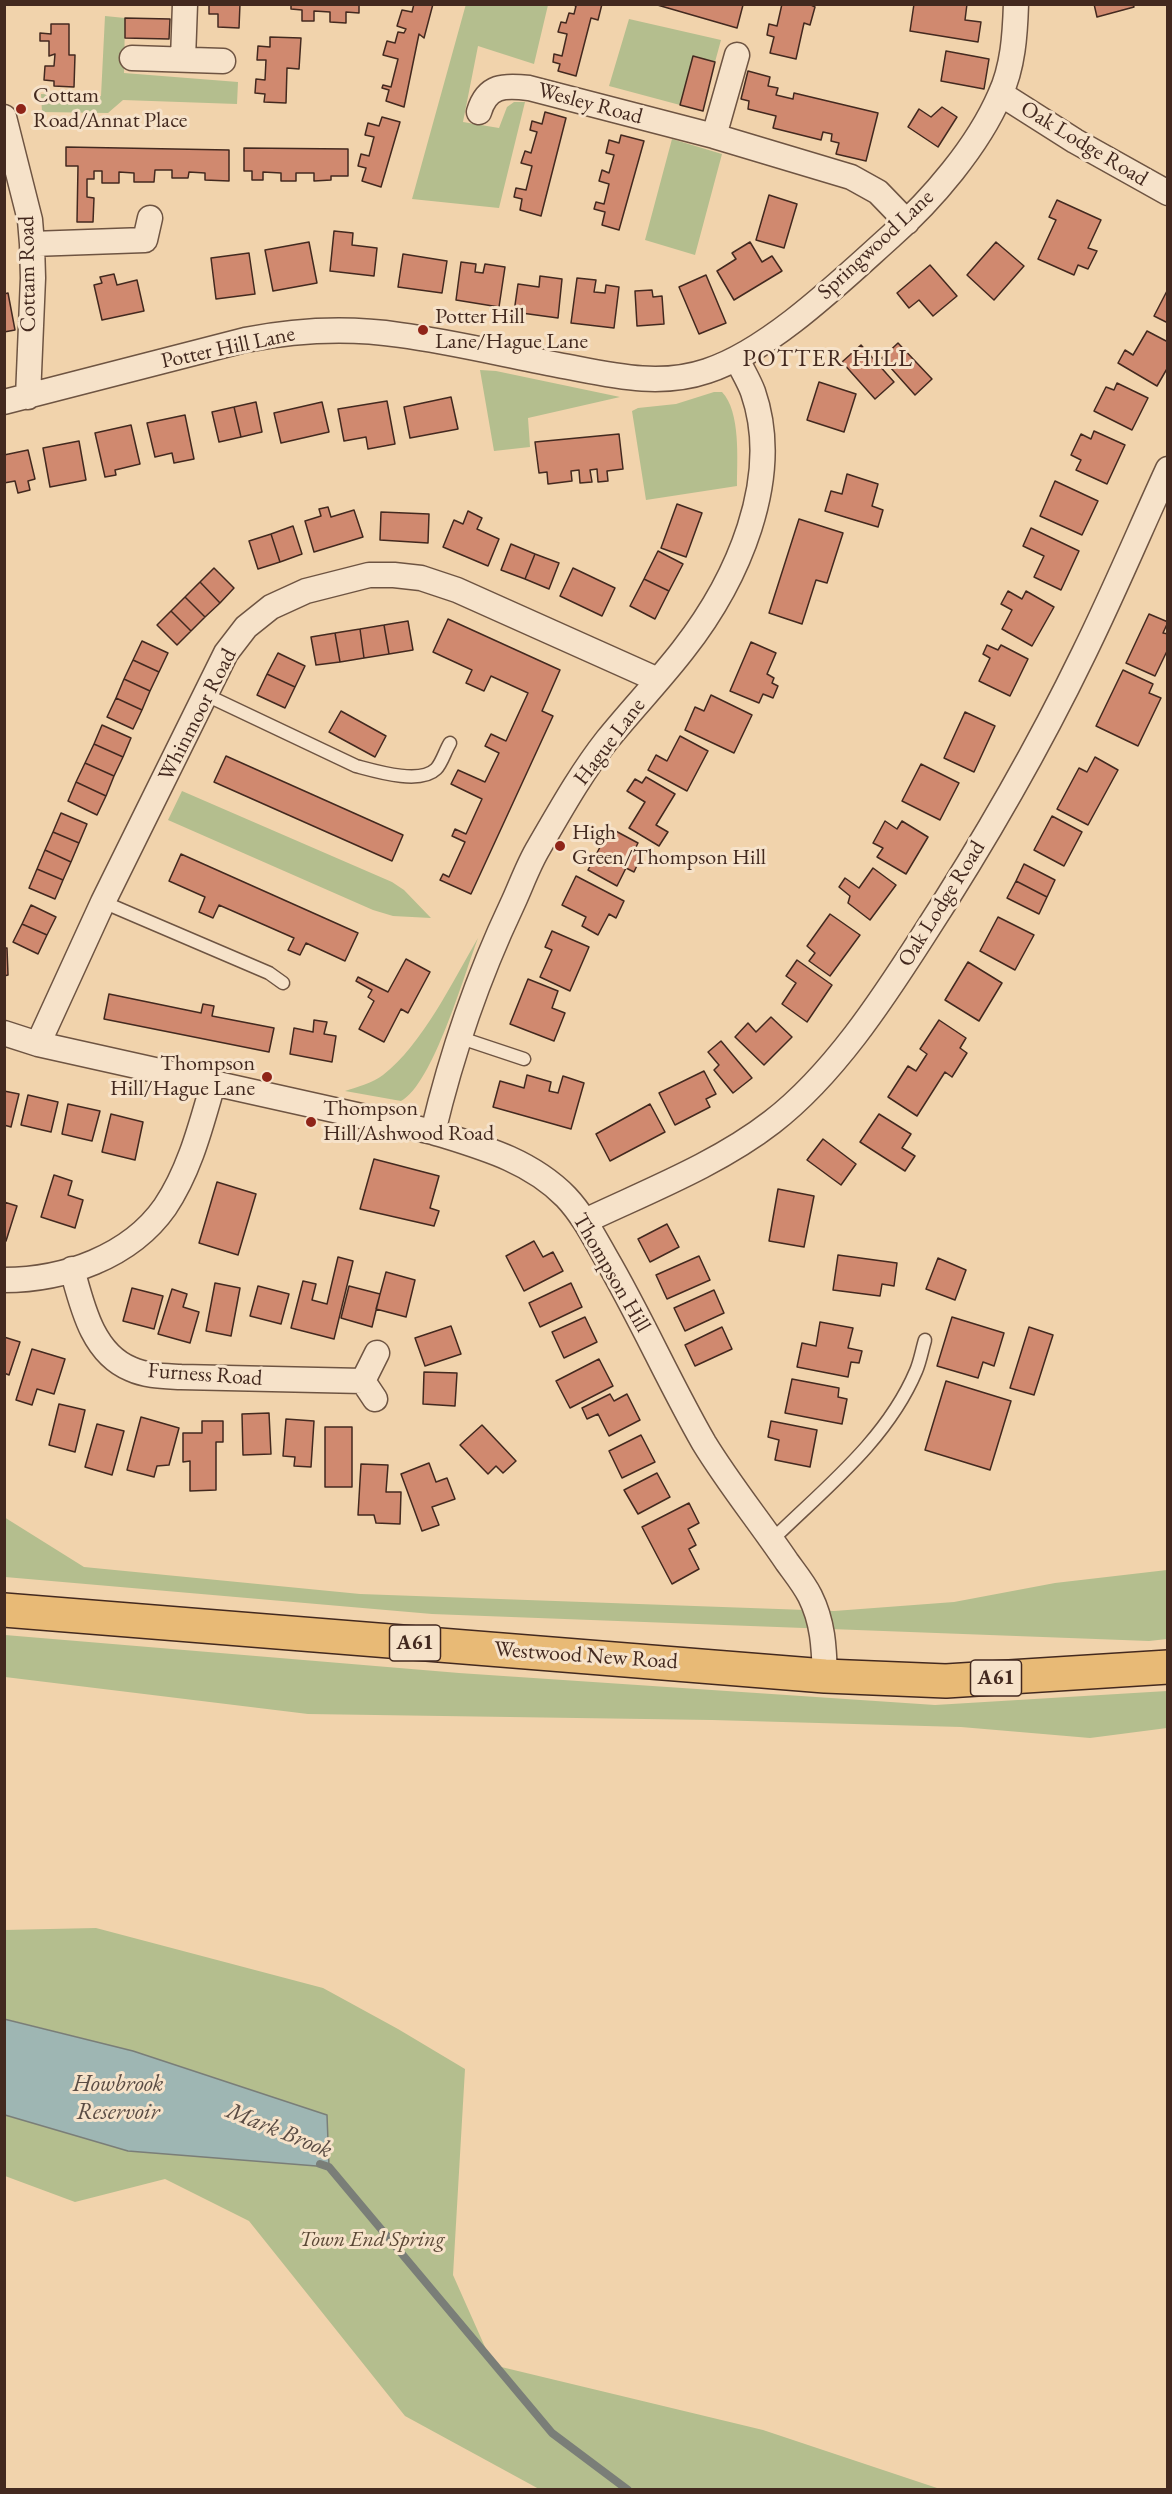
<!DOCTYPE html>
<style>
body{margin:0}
#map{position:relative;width:1172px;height:2494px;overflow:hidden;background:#f1d3ac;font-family:"EB Garamond",serif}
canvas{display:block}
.frame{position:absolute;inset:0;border:6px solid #43291f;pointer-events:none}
</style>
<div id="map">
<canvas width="1172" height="2494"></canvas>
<div class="frame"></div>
</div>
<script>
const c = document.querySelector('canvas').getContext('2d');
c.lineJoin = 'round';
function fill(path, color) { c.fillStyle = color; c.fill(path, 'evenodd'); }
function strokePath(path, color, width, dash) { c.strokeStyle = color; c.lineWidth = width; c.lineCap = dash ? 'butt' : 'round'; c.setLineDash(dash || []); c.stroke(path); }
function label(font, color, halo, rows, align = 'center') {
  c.font = font + ' "EB Garamond",serif'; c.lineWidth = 6; c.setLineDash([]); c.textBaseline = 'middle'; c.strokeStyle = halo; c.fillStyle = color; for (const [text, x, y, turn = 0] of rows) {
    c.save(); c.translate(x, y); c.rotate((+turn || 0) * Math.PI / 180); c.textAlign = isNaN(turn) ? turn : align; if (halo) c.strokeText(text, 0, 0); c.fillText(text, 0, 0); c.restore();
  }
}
fill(new Path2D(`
 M466,4L548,5L534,64L478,46L463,122L499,128L507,107L514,102H525L499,208L412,199Z
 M105,16L125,18L124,73L238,82L237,104L123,100L108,113L42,112L41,94L101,96Z
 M629,19L721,40L715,62L693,57L680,105L609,86Z
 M672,139L722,154L695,255L645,240Z
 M480,370L496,371L620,397L528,418L530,447L494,451Z
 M714,392H722C741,412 737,460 737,486L646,500L632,411L638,408L676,404Z
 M182,791L392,882L404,890L431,918L393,916L373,910L168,820Z
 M478,938C464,975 433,1084 401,1101L345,1091C357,1087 373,1083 383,1075C422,1045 453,981 478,938Z
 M4,1517L84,1567L360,1594L834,1611L954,1602L1055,1583L1167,1570V1639L1149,1641L432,1614L5,1577Z
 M5,1635L459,1673L935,1705L1167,1691V1728L1090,1738L961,1727L712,1720L308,1714L5,1677Z
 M96,1928L323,1988L398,2029L465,2069L453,2275L493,2365L763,2430L940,2489H539L405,2416L249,2221L165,2179L75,2202L5,2176V2115L128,2151L133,2051L5,2019L4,1930Z`), '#b4be8e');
const water = new Path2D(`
 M4,2019L133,2051L327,2115L329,2167L128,2151L5,2115Z`);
fill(water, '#9eb6b3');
strokePath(water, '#7a7e78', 1.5);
strokePath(new Path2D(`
 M320,2164L329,2167L552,2433L628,2490`), '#7a7e78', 8);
const building = new Path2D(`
 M209,4H240L239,28L218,27V14H209Z
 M291,4H359V13L346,12V23L330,22V12L314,11V21H302V10L291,9Z
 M414,4H433L424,38L419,34L404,107L386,101L389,90L382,88L383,85L391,87L398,59L383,55L387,41L395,43L398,32L404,33L406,29L397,26L402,10L412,12Z
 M571,4H602L598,20L591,18L576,76L558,71L560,64L553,62L554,54L562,56L567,34L558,32L561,22L566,23L569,13L574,14L576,6Z
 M654,4H741L743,5L737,28Z
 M782,4H809L815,7L810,25L804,23L796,59L770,53L774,37L767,35L769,24L777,26Z
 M914,4H967L965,20L981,22L978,42L910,31Z
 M1094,4H1133L1134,7L1097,17Z
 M125,18L170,19L169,39L125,38Z
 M51,24H69V55H75L74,87L54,86V81L44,80L45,66H54L55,54L49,56V41H40V33L51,34Z
 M270,37L301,38L299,69L287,68L286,103L264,102L265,94L255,93L256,79L265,80L266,60H257L258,46L270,47Z
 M946,51L989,59L984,89L941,81Z
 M693,56L715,62L703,111L680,105Z
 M748,71L770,77L768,86L778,88L776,95L793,99L794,93L878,113L866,161L836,154L839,143L831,141L832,134L823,132L821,140L773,128L776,116L748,109L749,101L741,99Z
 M942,107L957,117L938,147L908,127L919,109L931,117Z
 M545,112L566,118L541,216L520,210L522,199L514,197L516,188L526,190L532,166L521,163L525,151L531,153L537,132L530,130L532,121L542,124Z
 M382,117L400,122L381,187L362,181L366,168L358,166L361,154L369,156L374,137L365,135L368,123L379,126Z
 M621,135L644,141L619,230L602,225L605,212L594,209L596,202L604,204L609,184L599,181L602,170L609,173L614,155L606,153L609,140L619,143Z
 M66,147L229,150V181L205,180V173L189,172L188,178H172V170H155L154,182H134V173L119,172V183H102V171H94V179H87V197L94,198L93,222H77L78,166H66Z
 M244,148L348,149V176H331V180L314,181V173H296V181H281V173L263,172V180H252V171H244Z
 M769,195L797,204L784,248L756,240Z
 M1057,200L1101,220L1088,248L1097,251L1088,269L1078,265L1074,275L1038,259L1056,220L1049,217Z
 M334,231L353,233L352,245L377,248L374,276L330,271Z
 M309,242L317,283L273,291L265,250Z
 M750,242L762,262L772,256L782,271L734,300L717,271L736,259L732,253Z
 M996,242L1024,266L994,300L967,275Z
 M249,253L255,294L216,299L211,258Z
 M403,254L447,261L442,293L398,287Z
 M461,262L476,264L475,272L483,273L485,264L505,267L499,307L456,300Z
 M930,265L957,296L933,316L919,300L909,308L897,293Z
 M114,274L117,285L137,280L144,311L102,320L94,285L102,283L100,277Z
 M706,275L726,323L699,334L679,287Z
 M540,276L562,279L558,318L514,312L518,284L539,287Z
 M577,278L596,280L594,292L605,293L606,285L619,287L614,328L571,323Z
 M1168,289V323L1154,316Z
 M652,290L653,297L662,296L664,324L637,326L635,291Z
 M8,293L15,330L4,332V294Z
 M1147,331L1168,342V367L1157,386L1118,363L1125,350L1133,355Z
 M898,343L932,379L915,395L882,358Z
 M861,345L894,382L875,399L842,362Z
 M819,382L856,394L844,432L807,420Z
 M1117,383L1148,398L1132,430L1094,411L1106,387L1114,390Z
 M451,397L458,429L410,438L404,407Z
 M387,401L395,444L368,449L366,437L344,441L338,409Z
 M256,402L262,432L241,437L234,407Z
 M322,402L329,432L281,443L274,413Z
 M234,407L241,437L219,442L212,412Z
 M185,415L194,459L174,463L172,453L155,457L147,423Z
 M131,425L140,464L115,470L116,475L105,477L95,433Z
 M1094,431L1125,445L1107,484L1076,470L1081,460L1071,455L1081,434L1091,439Z
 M619,434L623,469L607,471L608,481L598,482L597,469L590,470L592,482L580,483L579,470L571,471L572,481L548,484L547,472L539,473L535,442Z
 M79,441L86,480L50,487L43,448Z
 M28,450L35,479L28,481L30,490L18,493L15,481L4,483V455Z
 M847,474L878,484L872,506L883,510L878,527L825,511L831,491L842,494Z
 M1055,481L1098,501L1082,535L1040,516Z
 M677,504L702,513L686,557L661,548Z
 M328,507L331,517L354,510L363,537L314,552L305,521L321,516L319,509Z
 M468,511L482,518L477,529L499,539L488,566L443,547L454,520L463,524Z
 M381,512L429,514L428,543L380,540Z
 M799,519L843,533L827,583L816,580L802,624L769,613Z
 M293,526L302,554L280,562L271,534Z
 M1031,528L1079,551L1061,590L1034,577L1044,556L1023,546Z
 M271,534L280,562L258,569L249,541Z
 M511,544L535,554L525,579L501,570Z
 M658,551L683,564L669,591L644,579Z
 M535,554L559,563L549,589L525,579Z
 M214,568L234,588L220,603L200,582Z
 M573,568L615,588L602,616L560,596Z
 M644,579L669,591L655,619L630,606Z
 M200,582L220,603L205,617L185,597Z
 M1008,591L1022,599L1026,591L1054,607L1032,646L1002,629L1012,610L1001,604Z
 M185,597L205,617L191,631L171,611Z
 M171,611L191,631L177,645L157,625Z
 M1149,614L1168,622L1163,633L1168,634V649L1155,676L1126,663Z
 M448,619L560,670L542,711L553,716L471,894L440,880L443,874L449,877L465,842L452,836L455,829L466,834L482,799L451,784L458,770L485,782L499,753L485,746L491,734L506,741L528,693L491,676L484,691L466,683L472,670L433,652Z
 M408,621L413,650L389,654L384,625Z
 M384,625L389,654L364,658L360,629Z
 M360,629L364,658L340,662L335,633Z
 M335,633L340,662L316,665L311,637Z
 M142,641L168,653L159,672L133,660Z
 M751,642L776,653L767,674L774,678L772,683L778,686L773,698L763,694L759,703L730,691Z
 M987,645L998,650L1001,645L1028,659L1010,696L979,681L990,658L983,654Z
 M278,653L305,666L295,687L267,674Z
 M133,660L159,672L150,691L124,679Z
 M1123,670L1153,684L1149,693L1161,698L1138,746L1096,726Z
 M267,674L295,687L285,708L257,695Z
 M124,679L150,691L142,710L116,698Z
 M711,695L752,715L734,753L685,730L695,707L704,711Z
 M116,698L142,710L133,729L107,717Z
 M341,711L386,736L375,757L329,732Z
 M965,712L995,726L974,772L944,758Z
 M102,725L131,738L123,757L94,744Z
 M680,736L708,751L687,791L648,770L656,755L667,761Z
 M94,744L123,757L114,776L85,763Z
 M226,756L403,835L392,861L214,782Z
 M1095,757L1118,770L1088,825L1057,809L1079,768L1087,772Z
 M85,763L114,776L106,796L76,782Z
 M921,764L959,783L940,820L902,801Z
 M646,777L675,794L656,825L668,832L659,846L629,828L645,802L627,791L635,779L642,783Z
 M76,782L106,796L97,815L68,801Z
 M61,813L87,824L79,843L53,832Z
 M1052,816L1082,832L1064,866L1034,850Z
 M885,821L897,829L902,821L928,837L906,874L877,857L883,848L873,843Z
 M610,828L638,843L634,851L640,859L634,872L626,868L617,886L588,870Z
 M53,832L79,843L71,862L45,850Z
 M45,850L71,862L63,880L37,869Z
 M181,854L358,933L345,961L306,943L300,955L288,950L294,938L219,905L213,918L199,912L205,897L169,881Z
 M1024,864L1055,880L1047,897L1016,881Z
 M873,868L896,885L870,920L848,903L850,896L839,887L845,878L859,888Z
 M37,869L63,880L55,899L29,888Z
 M576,876L624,901L616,918L609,914L598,935L582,926L586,917L562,905Z
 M1016,881L1047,897L1039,914L1007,898Z
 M31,905L56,917L47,935L22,924Z
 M830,914L860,935L830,976L809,961L815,953L807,946Z
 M998,917L1034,935L1015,970L980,951Z
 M22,924L47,935L38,954L13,942Z
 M552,931L589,947L570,991L540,977L552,950L545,947Z
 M4,948H7L8,975L4,976Z
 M406,959L430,972L408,1013L401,1009L384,1042L359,1029L374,1001L368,997L372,990L356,981L358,977L388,992Z
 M797,960L832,985L807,1022L782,1004L796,983L786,976Z
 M968,962L1002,983L979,1021L945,1000Z
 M528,979L558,991L552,1008L565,1013L554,1041L510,1024Z
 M109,994L201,1013L203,1004L214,1006L212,1016L274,1028L269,1052L104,1019Z
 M771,1017L792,1037L764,1065L735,1037L748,1023L756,1032Z
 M314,1020L327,1022L324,1034L336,1036L332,1062L290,1054L294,1028L313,1032Z
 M939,1020L966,1038L960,1048L967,1053L952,1077L945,1072L917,1116L888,1097L908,1066L916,1071L927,1054L920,1049Z
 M721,1041L752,1078L733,1093L714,1070L719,1065L708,1052Z
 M704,1071L716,1094L706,1099L710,1107L675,1125L659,1093Z
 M527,1075L551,1082L549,1091L558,1093L563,1076L584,1083L571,1129L493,1107L500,1081L524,1088Z
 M4,1091L19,1094L11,1127L4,1125Z
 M28,1095L58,1102L51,1132L21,1125Z
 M68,1104L100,1111L92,1141L62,1134Z
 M650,1104L665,1132L610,1161L596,1134Z
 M111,1114L143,1122L135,1160L102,1152Z
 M879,1114L911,1134L902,1148L915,1156L905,1171L860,1142Z
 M823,1139L856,1164L841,1185L807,1160Z
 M374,1159L439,1176L430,1208L439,1211L434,1226L360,1209Z
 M54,1175L72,1181L68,1195L83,1200L75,1228L41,1217Z
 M217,1182L256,1194L238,1255L199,1243Z
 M778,1189L814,1196L804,1247L769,1241Z
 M4,1202L17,1206L6,1241H4Z
 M667,1224L679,1247L650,1262L638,1239Z
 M534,1241L543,1257L553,1252L563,1271L524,1291L506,1256Z
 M838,1255L897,1263L894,1286L882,1284L880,1296L833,1290Z
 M699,1256L710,1280L667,1299L656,1275Z
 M338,1257L353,1261L334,1339L291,1328L303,1281L316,1284L312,1300L327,1304Z
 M938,1258L966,1270L955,1300L926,1289Z
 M386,1272L415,1280L406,1317L376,1309Z
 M215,1283L240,1288L231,1336L206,1331Z
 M571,1283L582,1307L540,1327L529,1303Z
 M258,1286L289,1294L281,1324L250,1316Z
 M349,1286L380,1294L372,1327L341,1318Z
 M132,1288L163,1296L154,1329L123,1321Z
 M172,1289L187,1294L183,1307L199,1312L190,1343L158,1334Z
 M714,1290L724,1313L685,1331L674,1308Z
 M585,1317L597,1342L564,1358L552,1332Z
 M952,1317L1004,1333L994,1366L983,1362L978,1378L937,1366Z
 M820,1322L853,1328L848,1348L862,1351L859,1363L851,1362L848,1377L797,1367L802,1343L816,1346Z
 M451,1326L461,1354L425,1366L415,1338Z
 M722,1327L732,1349L695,1366L685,1345Z
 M1029,1327L1053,1335L1034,1395L1010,1388Z
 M4,1337L20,1342L9,1375L4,1373Z
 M32,1349L65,1359L54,1394L37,1389L32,1405L16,1400Z
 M599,1359L613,1386L570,1408L556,1381Z
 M424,1372L457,1373L455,1406L423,1404Z
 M792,1379L839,1388L838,1397L847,1399L842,1424L785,1413Z
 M946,1381L1011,1401L990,1470L925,1450Z
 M610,1394L614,1401L627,1394L640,1420L609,1436L598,1414L587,1419L582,1408Z
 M59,1404L85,1410L75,1452L49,1445Z
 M269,1413L271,1454L243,1455L242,1414Z
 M141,1417L179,1428L169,1465L157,1466L154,1477L127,1470Z
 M286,1419L314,1421L311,1467L294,1466L295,1457L283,1456Z
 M202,1421H223V1442H216V1490L190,1491V1461L183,1462V1433H202Z
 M771,1421L817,1430L810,1467L775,1460L779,1440L768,1437Z
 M97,1424L124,1431L112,1475L85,1467Z
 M482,1425L516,1461L503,1473L496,1466L488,1474L460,1445Z
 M325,1427H352V1487H325Z
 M641,1435L655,1462L622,1478L609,1451Z
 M429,1463L436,1482L447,1478L455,1499L432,1507L439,1525L422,1531L401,1474Z
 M361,1464L388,1465L386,1492H401L400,1524L376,1523L374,1515H358Z
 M657,1473L670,1497L638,1514L624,1490Z
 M689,1503L699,1523L688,1529L696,1545L689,1549L699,1569L672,1584L642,1527Z`);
fill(building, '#d0896f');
strokePath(building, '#43291f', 1.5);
const lane = new Path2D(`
 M204,694L356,766C375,771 420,785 436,769C442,763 445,751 450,743
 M103,902L269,973L283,983
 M458,1037L524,1059
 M772,1540C824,1489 887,1440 916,1371C920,1362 922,1350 925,1340`);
const street = new Path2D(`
 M132,58L223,61
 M183,59L185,4
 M1001,94L1075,141L1168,193
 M479,112C487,85 504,85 529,88L714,136L851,177L878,192L907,222
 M4,117L30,220L32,244L33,278L28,397
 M714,136L737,55
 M32,244L145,240L150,218
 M4,402L245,340C296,330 347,327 400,335C453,342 505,355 558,365C607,374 657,388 707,371C769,351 841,281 890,237C932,200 978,146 1000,95C1013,67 1015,35 1016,4
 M4,1033L38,1044L433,1132C481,1147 530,1160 566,1197C583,1215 594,1237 606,1258C641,1318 669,1382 704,1443C729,1484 760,1522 787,1562C795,1573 804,1584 810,1596C823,1622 824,1647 825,1676
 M38,1044L103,902L226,653L246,627L271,607L306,591L369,575H394L421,578L457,590L658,680
 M433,1132C452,1052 477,979 512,905C521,886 528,865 539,847C560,811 581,773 607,740C632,709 659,681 683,650C737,581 783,479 753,392C749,381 742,370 737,359
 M585,1221C646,1192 718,1164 772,1122C833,1075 882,1000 923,936C982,845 1037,750 1084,653C1114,592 1140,530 1168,469
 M72,1269C82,1305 92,1353 131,1369C146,1376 164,1376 181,1377L363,1381
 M4,1280C64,1280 130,1257 165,1207C190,1170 201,1125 213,1084
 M375,1399L363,1381L377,1353`);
const highway = new Path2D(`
 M4,1610L825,1676L946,1681L1168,1667`);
strokePath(lane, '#6e5442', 15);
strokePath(street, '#6e5442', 27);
strokePath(highway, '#43291f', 36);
strokePath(lane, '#f6e2c9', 12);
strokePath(street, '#f6e2c9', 24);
strokePath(highway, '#e8ba76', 33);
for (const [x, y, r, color] of [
 [21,109,6,"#8f2418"],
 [423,330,6,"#8f2418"],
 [560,846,6,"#8f2418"],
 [267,1077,6,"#8f2418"],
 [311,1122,6,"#8f2418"]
]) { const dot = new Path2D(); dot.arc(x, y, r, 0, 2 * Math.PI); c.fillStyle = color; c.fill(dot); strokePath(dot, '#f6e2c9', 2); }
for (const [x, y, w] of [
 [415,1643,51],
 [996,1678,51]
]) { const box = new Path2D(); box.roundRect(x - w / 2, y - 18, w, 36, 4.5); c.fillStyle = '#f6e2c9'; c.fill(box); strokePath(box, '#43291f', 1.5); }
label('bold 21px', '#43291f', null, [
 ["A61",415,1643],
 ["A61",996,1678]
]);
label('22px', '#43291f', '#f6e2c9', [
 ["Cottam",33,96],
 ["Road/Annat Place",33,121],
 ["Potter Hill",435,317],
 ["Lane/Hague Lane",435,342],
 ["High",572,833],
 ["Green/Thompson Hill",572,858],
 ["Thompson",255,1064,"right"],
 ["Hill/Hague Lane",255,1089,"right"],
 ["Thompson",323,1109],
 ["Hill/Ashwood Road",323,1134]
], 'left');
label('22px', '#43291f', '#f6e2c9', [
 ["Wesley Road",590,104,15],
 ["Oak Lodge Road",1084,144,31],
 ["Springwood Lane",876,245,-43],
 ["Cottam Road",28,274,-91],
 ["Potter Hill Lane",228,348,-12],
 ["Whinmoor Road",198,715,-63],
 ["Hague Lane",610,742,-53],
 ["Oak Lodge Road",942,904,-58],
 ["Thompson Hill",611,1273,60],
 ["Furness Road",205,1375,4],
 ["Westwood New Road",586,1656,4]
]);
label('italic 22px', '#5a4735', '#f6e2c9', [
 ["Town End Spring",372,2240]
]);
c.letterSpacing = '1.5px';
label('24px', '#43291f', '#f6e2c9', [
 ["POTTER HILL",828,359]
]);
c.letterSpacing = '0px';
label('italic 24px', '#5a4c44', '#f6e2c9', [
 ["Howbrook",118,2084],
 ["Reservoir",118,2112],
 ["Mark Brook",279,2131,22]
]);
</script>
